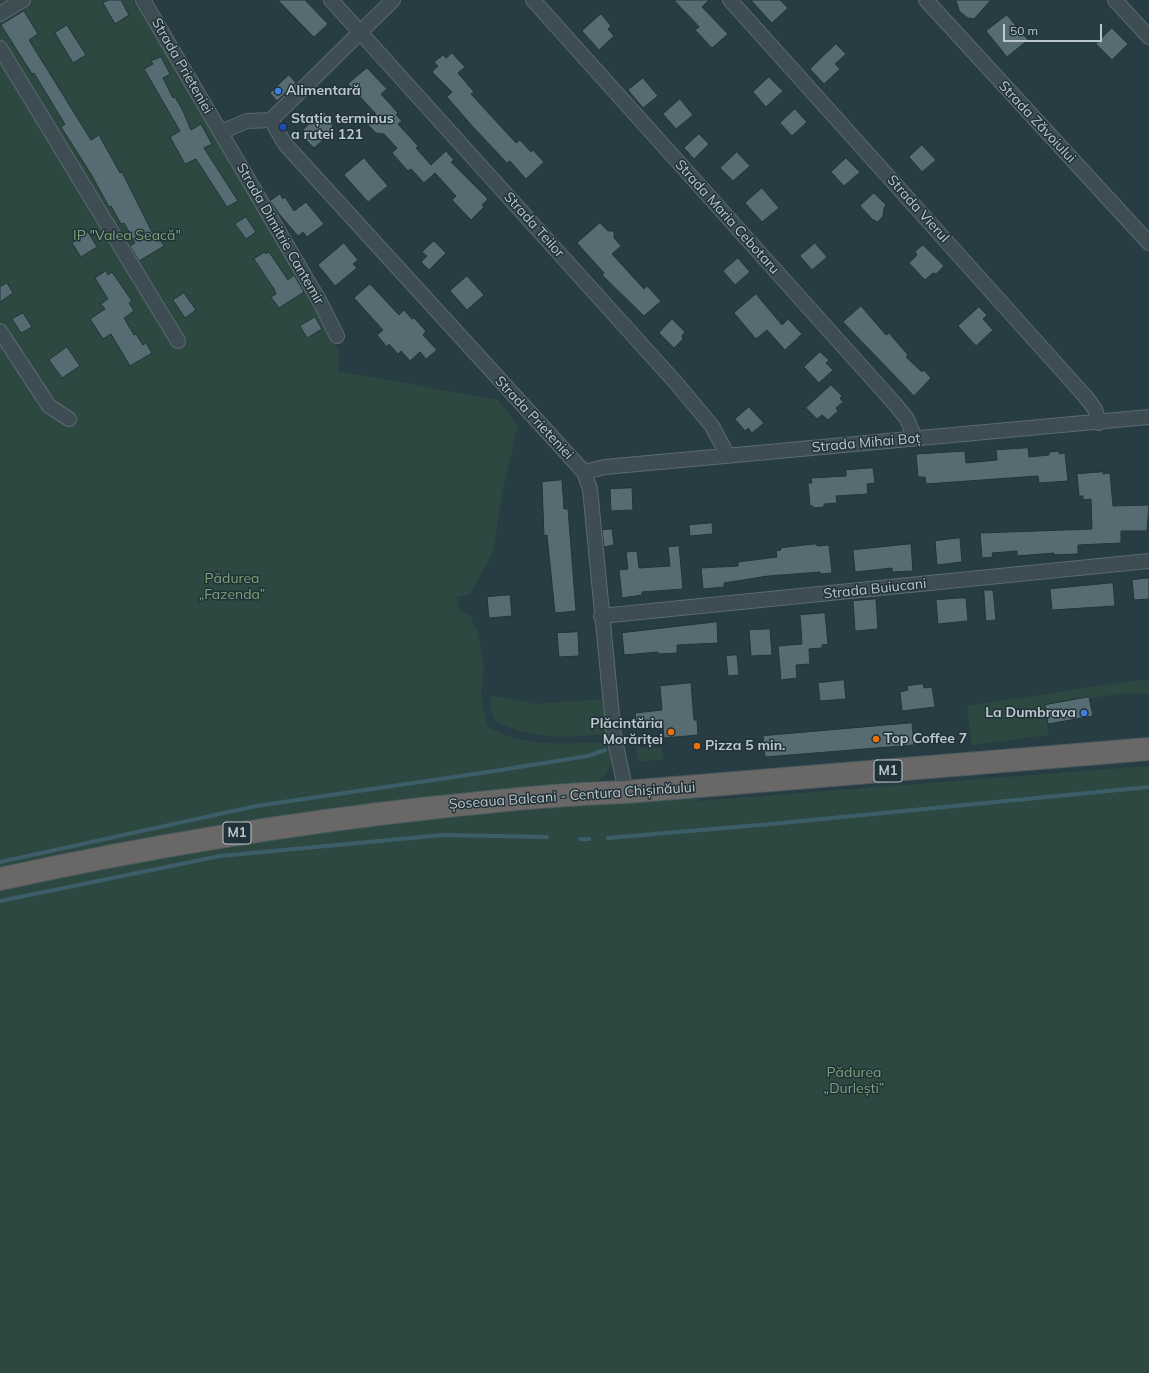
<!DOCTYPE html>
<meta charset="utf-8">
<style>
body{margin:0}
#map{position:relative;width:1149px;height:1373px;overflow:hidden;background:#283d43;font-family:Mulish,sans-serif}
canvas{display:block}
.scale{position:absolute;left:1003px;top:24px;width:99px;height:18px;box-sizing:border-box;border:2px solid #bac7cc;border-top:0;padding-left:5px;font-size:12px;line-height:14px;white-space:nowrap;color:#bac7cc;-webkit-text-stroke:3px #213238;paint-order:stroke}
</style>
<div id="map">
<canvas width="1149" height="1373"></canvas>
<div class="scale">50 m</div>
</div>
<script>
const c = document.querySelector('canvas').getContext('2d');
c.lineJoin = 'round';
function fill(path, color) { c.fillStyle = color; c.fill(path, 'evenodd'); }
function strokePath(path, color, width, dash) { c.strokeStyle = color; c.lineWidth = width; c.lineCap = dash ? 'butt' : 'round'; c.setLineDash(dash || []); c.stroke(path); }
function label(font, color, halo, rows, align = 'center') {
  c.font = font + ' Mulish,sans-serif'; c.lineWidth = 3; c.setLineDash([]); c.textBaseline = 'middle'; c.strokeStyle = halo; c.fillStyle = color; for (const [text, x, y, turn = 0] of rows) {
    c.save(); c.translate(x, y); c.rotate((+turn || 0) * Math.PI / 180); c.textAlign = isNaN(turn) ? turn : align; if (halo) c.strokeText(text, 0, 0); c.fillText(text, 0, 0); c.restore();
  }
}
fill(new Path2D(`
 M0,0H134L324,321L339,352L338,371L498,400L518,426L503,488L493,552L470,594L457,597L459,610L470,615L478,634L484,664L481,696L487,726C524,749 567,743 609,742C610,759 616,770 598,781C397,798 197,823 0,868Z
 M1138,680L1149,681V694L1124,693L1045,705L1049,735L972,745L967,706Z
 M491,696L536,704L602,699L608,734C566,737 534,741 495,721L491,709Z
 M636,747L662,748L663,759L639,762Z
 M1149,766V1373H0V889L259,840L410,819L696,794L697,801Z`), '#2d4840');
strokePath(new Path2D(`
 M608,838L771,824L1149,787
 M580,839H589
 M0,862L256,806L488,772L588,756L605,750
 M0,901L220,856L443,835L547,837`), '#3d5e69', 4);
const building = new Path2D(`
 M109,0H121L129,15L115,24L103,3Z
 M278,0H305L328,24L314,37Z
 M674,0H709L702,7L728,34L712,48L695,30L699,27Z
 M751,0H780L788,8L772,23Z
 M956,0H991L974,19L968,18L960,12Z
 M24,11L38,34L29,40L91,140L99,135L120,173L122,172L152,232L154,231L164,246L139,261L130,246L135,243L124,223L121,224L111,206L109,207L91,174L61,127L65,124L61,118L34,73L32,74L1,25Z
 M601,14L611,26L608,29L614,36L599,50L582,31Z
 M1007,15L1028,40L1007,57L986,31Z
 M67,25L86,55L73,63L55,33Z
 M1112,28L1128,44L1112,60L1096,44Z
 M836,44L846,54L835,64L840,69L824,84L810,69Z
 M452,53L465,67L458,73L474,92L471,94L516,143L520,140L531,152L533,150L544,162L526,179L510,161L507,163L473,127L447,97L452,92L432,72L438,66L434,62L443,55L446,58Z
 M161,57L170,74L163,78L173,98L175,97L183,111L191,130L201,124L212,144L204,148L238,201L227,207L196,159L185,164L170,137L180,131L144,69L153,64L151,61Z
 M367,68L387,89L381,94L398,113L396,115L402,121L398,124L418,146L416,148L431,165L446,151L454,160L451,162L488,199L482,205L484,207L471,220L452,200L456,196L435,173L424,183L411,169L408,171L392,153L397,148L384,134L376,133L366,123L376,114L348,84Z
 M289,75L296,83L277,101L270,93Z
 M769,77L783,91L766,107L753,92Z
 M643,78L658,96L643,108L628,90Z
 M680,99L693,115L676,129L663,114Z
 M795,109L807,122L792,136L780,123Z
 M323,111L333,122L332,132L314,148L304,138L307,135L303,130Z
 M699,134L709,144L694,159L684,148Z
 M922,145L936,160L922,172L909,157Z
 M737,152L750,166L733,181L720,168Z
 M364,158L388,186L368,202L344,175Z
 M846,158L860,172L844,186L831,172Z
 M762,188L779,208L762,222L745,203Z
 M874,193L886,205L884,208L883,216L878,222L873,220L860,206Z
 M280,194L283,199L285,197L294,211L306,202L324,224L307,237L303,232L298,236L280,215L270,201Z
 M246,217L256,232L246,239L235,224Z
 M600,223L608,231H614V238L621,246L612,254L644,289L647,286L661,301L644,316L602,275L604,273L577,243Z
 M88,232L97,247L81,257L72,243Z
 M434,241L446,253L429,270L421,262L427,256L422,252Z
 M344,243L358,260L353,264L357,268L335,286L318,265Z
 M815,243L827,257L812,270L800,256Z
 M923,245L944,266L936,274L933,273L925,280L909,263L917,255L915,252Z
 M265,252L266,254L269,252L288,280L294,275L304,292L279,308L271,297L276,294L274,289L254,259Z
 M738,258L750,272L735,285L723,271Z
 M106,271L108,275L112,272L132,301L129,303L134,311L124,318L134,335L136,334L143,345L146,343L152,353L130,366L111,334L103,339L90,319L105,309L101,304L108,299L95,278Z
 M467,276L484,295L467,310L450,291Z
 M7,283L13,293L0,302V287Z
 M370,284L399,315L404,310L412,319L414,318L426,331L423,335L437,350L426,359L420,352L410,361L401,351L398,354L389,344L387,347L377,335L383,330L354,298Z
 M184,293L196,310L185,318L173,300Z
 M756,294L782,325L788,319L802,334L785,350L767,330L756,339L734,313Z
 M861,306L886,335L889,333L908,355L906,357L922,372L924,370L931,378L914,396L843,322Z
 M979,307L987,315L983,319L993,330L976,346L958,326Z
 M23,313L32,327L21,333L12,319Z
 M315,317L322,329L307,338L300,326Z
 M672,319L685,332L682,336L683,339L674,348L659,333Z
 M67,347L80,366L62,378L49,360Z
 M820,352L829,360L826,363L833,370L819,383L804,367Z
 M831,385L842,396L840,398L843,402L836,408L838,411L828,420L822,415L817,419L806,408Z
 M749,407L764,423L752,433L748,428L745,431L735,419Z
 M1028,448L1029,457L1049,455V452L1059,451V454L1065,453L1068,481L1039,483L1038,476L926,484L925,477H918L916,454L965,451L966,463L997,460L996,450Z
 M873,468L875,483L867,484L868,494L836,496L837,503L824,504V507L813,508V506H810L808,483H812L811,478L846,476V470Z
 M1103,472V474L1110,473L1113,506L1149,505L1147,531H1121V543L1078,545V554L1054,555V553L1017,556V551L992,553L993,557L982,558L980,533L1092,529L1091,499L1083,500V496H1079L1077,474Z
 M562,480L564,509H568L576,611L555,613L547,535L544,536L542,482Z
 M632,488L633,510L611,511L610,489Z
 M712,523L713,534L690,536L689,525Z
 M612,529L614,545L604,547L602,530Z
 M960,538L962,562L937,565L935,541Z
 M815,544L818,546L829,545L832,573L820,574V572L768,576L724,583V587L703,589L701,568L738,566V562L777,557L776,551L781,550V548Z
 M911,544L913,571L892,572V568L855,572L853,550Z
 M679,546L683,589L642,592V595L622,598L619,570L628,569L626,552L637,551L639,568L670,566L668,547Z
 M1149,578V599L1134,600L1132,580Z
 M1113,583L1115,606L1052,610L1050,589Z
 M984,590H993L996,620L986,621Z
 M510,595L512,616L489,618L487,597Z
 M960,598H966L968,621L938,624L936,600Z
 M876,599L878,629L855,631L853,601Z
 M825,613L828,644L822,645V648L809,649L810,664L796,665L797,678L781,680L778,646L802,644L800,615Z
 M717,622L718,643L677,645V653L658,654V652L624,655L622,633Z
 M770,629L772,655L751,656L749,630Z
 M578,632L579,656L559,657L557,633Z
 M737,655L739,675L728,676L726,656Z
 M844,680L846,699L820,701L818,683Z
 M691,683L694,720H697L698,735L664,738L663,727L637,729L635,713L662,710L660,686Z
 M923,684L924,688L932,687L935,707L902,711L900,692L908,690L907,686Z
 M1089,697L1093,716L1048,724L1045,705Z
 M912,723L914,745L765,757L763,736Z`);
fill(building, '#576c72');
strokePath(building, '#23343a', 1);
const minor = new Path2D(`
 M143,0L320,302L337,336
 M331,0L677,384L712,426L728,456
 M533,0L895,404L907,419L915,438
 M730,0L1085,396L1095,409L1099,423
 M926,0L1149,243
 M1115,0L1149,37
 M0,14L23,0
 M0,48L178,341
 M271,120L285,144L584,472L590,489L614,736L626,792
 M271,120L393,0
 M221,132L247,121L271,120
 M0,331L49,406L69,419
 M584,472L605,467L1149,417
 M601,616L1149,561`);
const trunk = new Path2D(`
 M0,879C142,848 285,824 430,808C495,801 560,794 626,792L1149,749`);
strokePath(minor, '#5b6a70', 16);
strokePath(trunk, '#4a5a60', 24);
strokePath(minor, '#3d4d53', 14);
strokePath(trunk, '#6a6866', 22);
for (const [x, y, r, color] of [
 [278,91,4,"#3f7fe0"],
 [283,127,4,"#1a4fb4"],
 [1084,713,4,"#3f7fe0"],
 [671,732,4,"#e8710a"],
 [876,739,4,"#e8710a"],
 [697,746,4,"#e8710a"]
]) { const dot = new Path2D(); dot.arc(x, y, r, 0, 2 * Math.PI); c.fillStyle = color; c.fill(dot); strokePath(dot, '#213238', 1.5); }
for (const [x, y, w] of [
 [888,771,28],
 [237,833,28]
]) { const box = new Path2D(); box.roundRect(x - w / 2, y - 11, w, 22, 3); c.fillStyle = '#213238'; c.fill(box); strokePath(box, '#bac7cc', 1); }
label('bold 13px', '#bac7cc', null, [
 ["M1",888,771],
 ["M1",237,833]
]);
label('14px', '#bac7cc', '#213238', [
 ["Strada Prieteniei",182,66,60],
 ["Strada Zăvoiului",1037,122,47],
 ["Strada Vierul",918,209,48],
 ["Strada Maria Cebotaru",727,217,48],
 ["Strada Teilor",534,225,48],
 ["Strada Dimitrie Cantemir",280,234,60],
 ["Strada Prieteniei",534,418,47],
 ["Strada Mihai Boț",866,443,-5],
 ["Strada Buiucani",875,589,-6],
 ["Șoseaua Balcani - Centura Chișinăului",572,796,-4]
]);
label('bold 14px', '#bac7cc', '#213238', [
 ["Alimentară",286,91],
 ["Stația terminus",291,119],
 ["a rutei 121",291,135],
 ["La Dumbrava",1076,713,"right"],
 ["Plăcintăria",663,724,"right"],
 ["Morăriței",663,740,"right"],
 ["Top Coffee 7",884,739],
 ["Pizza 5 min.",705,746]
], 'left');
label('14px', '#7ea179', '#213238', [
 ["IP \"Valea Seacă\"",127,236],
 ["Pădurea",232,579],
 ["„Fazenda”",232,595],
 ["Pădurea",854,1073],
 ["„Durlești”",854,1089]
]);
</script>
